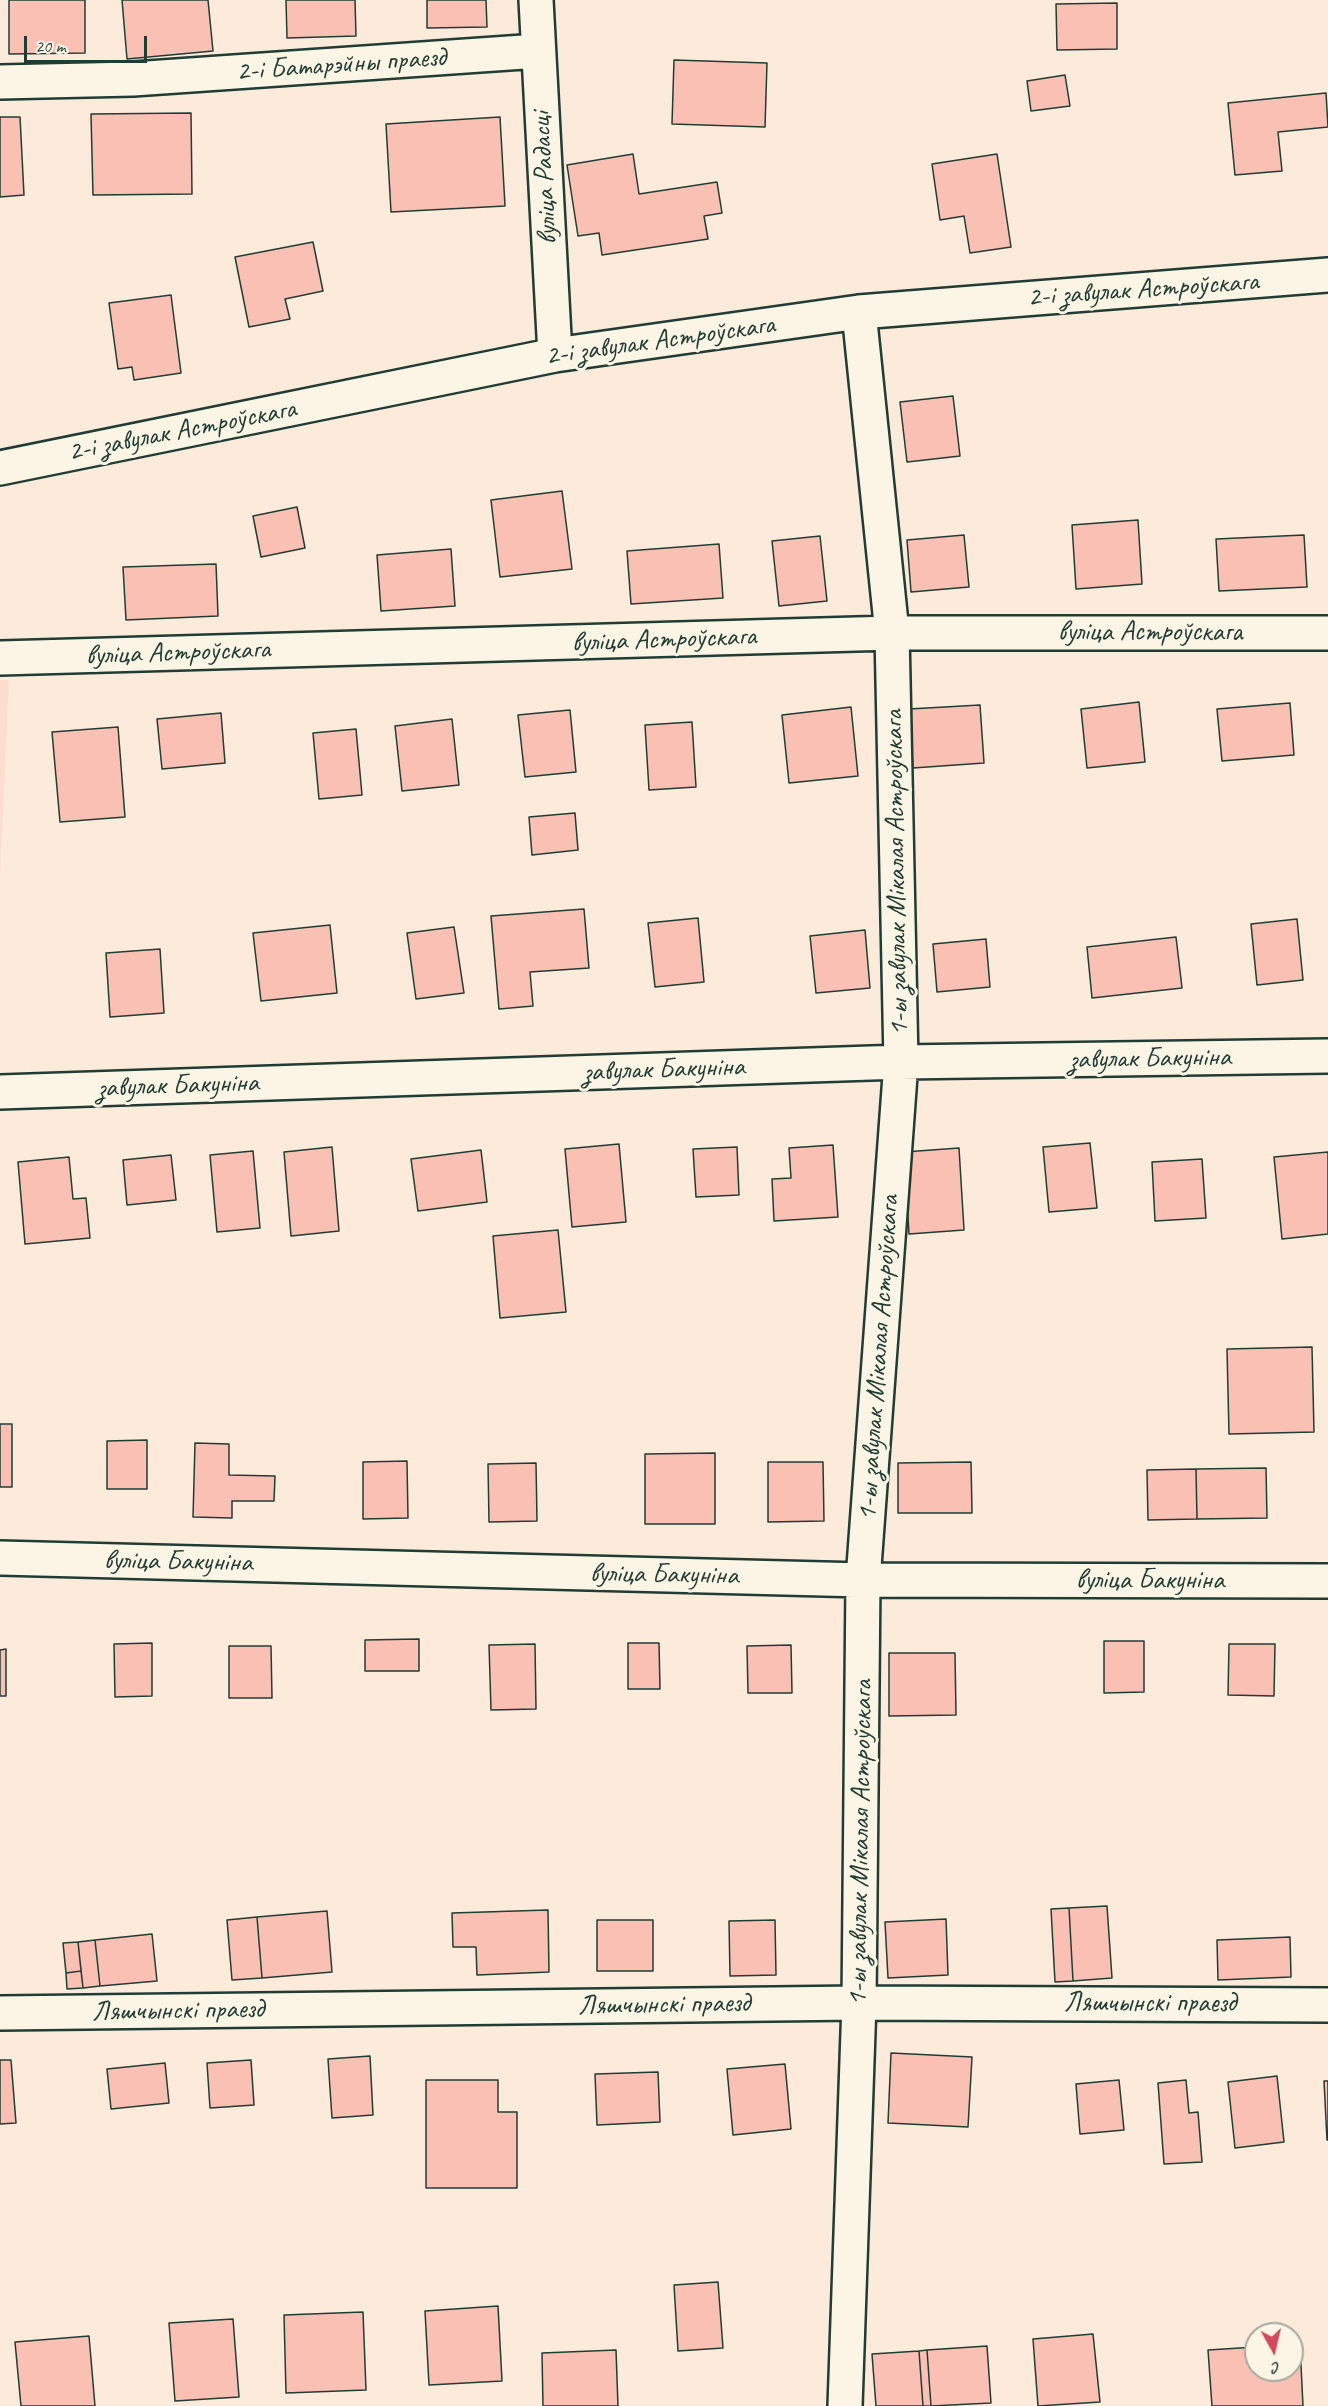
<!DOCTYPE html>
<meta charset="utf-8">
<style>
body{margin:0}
#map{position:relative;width:1328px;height:2406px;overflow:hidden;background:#fceadb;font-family:Caveat,sans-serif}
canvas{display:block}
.north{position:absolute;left:1244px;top:2322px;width:60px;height:60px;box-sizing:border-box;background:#fcf5e5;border:2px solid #a4ab9e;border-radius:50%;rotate:172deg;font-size:16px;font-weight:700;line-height:24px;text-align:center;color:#1f3d34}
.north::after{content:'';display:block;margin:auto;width:21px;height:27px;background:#d1495b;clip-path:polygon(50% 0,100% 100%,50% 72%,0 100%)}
.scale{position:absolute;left:24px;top:36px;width:123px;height:27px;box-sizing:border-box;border:3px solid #1f3d34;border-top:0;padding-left:8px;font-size:18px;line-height:21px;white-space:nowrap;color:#1f3d34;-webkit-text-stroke:4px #fcf5e5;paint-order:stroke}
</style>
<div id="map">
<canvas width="1328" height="2406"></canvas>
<div class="north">С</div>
<div class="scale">20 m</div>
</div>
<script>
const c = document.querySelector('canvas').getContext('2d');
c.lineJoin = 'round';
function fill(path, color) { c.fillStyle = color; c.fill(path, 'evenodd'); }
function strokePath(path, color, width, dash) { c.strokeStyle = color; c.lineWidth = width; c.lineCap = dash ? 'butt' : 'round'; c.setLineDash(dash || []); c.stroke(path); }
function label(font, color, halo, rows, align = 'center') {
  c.font = font + ' Caveat,sans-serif'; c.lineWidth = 6; c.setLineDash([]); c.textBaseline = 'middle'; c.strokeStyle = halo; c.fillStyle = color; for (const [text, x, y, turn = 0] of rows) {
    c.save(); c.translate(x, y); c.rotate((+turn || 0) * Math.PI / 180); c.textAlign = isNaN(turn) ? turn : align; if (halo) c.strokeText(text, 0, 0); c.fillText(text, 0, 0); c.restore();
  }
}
fill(new Path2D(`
 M0,680H9L0,874Z`), '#fcddcf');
const building = new Path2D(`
 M9,0H85V53L9,54Z
 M122,0H208L213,51L127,59Z
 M286,0H355L356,36L287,38Z
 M427,0H486L487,27L427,28Z
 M1117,3V49L1057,50L1056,4Z
 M674,60L767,63L765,127L672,124Z
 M1065,75L1070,106L1031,111L1027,81Z
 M1326,93L1328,127L1278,132L1282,171L1235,175L1228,103Z
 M191,113L192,194L93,195L91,114Z
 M0,117H20L24,195L0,197Z
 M500,117L505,206L391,212L386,124Z
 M633,154L639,194L717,182L722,213L704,216L708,239L602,255L599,233L578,236L567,165Z
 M997,154L1011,247L970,253L964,216L940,220L932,164Z
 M313,242L323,291L285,299L290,319L249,327L235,257Z
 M171,295L181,373L134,380L132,367L118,369L109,303Z
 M953,396L960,456L907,462L900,402Z
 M562,491L572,569L500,577L491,500Z
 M297,507L305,548L261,557L253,516Z
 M1138,520L1142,584L1076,589L1072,525Z
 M964,535L969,587L911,592L907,540Z
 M1304,535L1307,587L1219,591L1216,539Z
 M820,536L827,601L779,606L772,541Z
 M719,544L723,598L631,604L627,551Z
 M451,549L455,606L381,611L377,555Z
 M216,564L218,616L126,620L123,567Z
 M1139,702L1145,762L1087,768L1081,709Z
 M1290,703L1294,755L1222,761L1217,709Z
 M980,705L984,763L913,768L909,709Z
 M851,707L858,776L789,783L782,715Z
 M570,710L576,772L525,777L518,715Z
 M221,713L225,763L162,769L157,719Z
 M452,719L459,785L402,791L395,726Z
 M692,722L696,787L649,790L645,725Z
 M118,727L125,817L60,822L52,732Z
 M356,729L362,795L319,799L313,733Z
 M575,813L578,850L532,855L529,817Z
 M584,909L589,968L530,972L533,1006L499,1009L491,916Z
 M698,918L704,982L655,987L648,923Z
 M1297,919L1303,980L1257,985L1251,924Z
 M330,925L337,993L261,1001L253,933Z
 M454,927L464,993L416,999L407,933Z
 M865,930L870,988L816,993L810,936Z
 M1176,937L1182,988L1092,998L1087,947Z
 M986,939L990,987L937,992L933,944Z
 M160,949L164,1013L110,1017L106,953Z
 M1090,1143L1097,1208L1049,1212L1043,1147Z
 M619,1144L626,1222L572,1227L565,1149Z
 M833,1145L838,1217L774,1221L772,1179L791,1178L789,1148Z
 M332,1147L339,1231L291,1236L284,1152Z
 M737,1147L739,1195L696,1197L693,1149Z
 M959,1148L964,1230L909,1234L904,1152Z
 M481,1150L487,1202L418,1211L411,1159Z
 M253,1151L260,1228L217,1232L210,1155Z
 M1328,1152V1234L1282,1239L1274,1157Z
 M171,1155L176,1200L127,1205L123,1160Z
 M69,1157L73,1199L86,1198L90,1238L25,1244L18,1162Z
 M1202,1159L1206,1218L1155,1221L1152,1162Z
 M558,1230L566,1312L500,1318L493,1236Z
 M1312,1347L1314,1432L1229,1434L1227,1349Z
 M0,1424H12V1487H0Z
 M147,1440V1489H107V1441Z
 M195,1443L229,1444V1475L275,1476L274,1501H232V1518L193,1517Z
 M715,1453V1524H645V1454Z
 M407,1461L408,1518L363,1519V1462Z
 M768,1462H823L824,1521L768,1522Z
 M971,1462L972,1513H898V1463Z
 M536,1463L537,1521L489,1522L488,1464Z
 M1266,1468L1267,1518L1197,1519L1196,1469Z
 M1196,1469L1197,1519L1148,1520L1147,1470Z
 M419,1639V1671H365V1640Z
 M1104,1641H1144V1692L1104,1693Z
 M152,1643V1696L115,1697L114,1644Z
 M628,1643H659L660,1689H628Z
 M535,1644L536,1709L491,1710L489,1645Z
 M1229,1644H1275L1274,1696L1228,1695Z
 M791,1645L792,1693H748L747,1646Z
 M229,1646H271L272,1698H229Z
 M6,1649V1696H0V1650Z
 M889,1653H955L956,1715L889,1716Z
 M1107,1906L1112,1978L1073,1981L1069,1908Z
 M1069,1908L1073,1981L1055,1982L1051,1909Z
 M548,1910L549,1972L477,1975L476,1947H453L452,1913Z
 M327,1911L332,1972L262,1978L257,1917Z
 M257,1917L262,1978L232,1980L227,1920Z
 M946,1919L948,1975L888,1978L885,1922Z
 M597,1920H653V1971H597Z
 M775,1920L776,1975L730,1976L729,1921Z
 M152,1934L157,1981L100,1986L95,1940Z
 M1290,1937L1291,1977L1218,1980L1217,1940Z
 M95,1940L100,1986L83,1988L78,1942Z
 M78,1942L81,1971L66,1973L63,1943Z
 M81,1971L83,1988L67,1989L66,1973Z
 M891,2053L972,2057L968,2127L888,2123Z
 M370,2056L373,2115L332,2118L328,2059Z
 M0,2060H11L16,2123L0,2124Z
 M251,2060L254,2105L210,2108L207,2063Z
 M165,2063L169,2103L111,2109L107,2069Z
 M785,2064L791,2129L733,2135L727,2069Z
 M658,2072L660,2122L597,2125L595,2074Z
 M1277,2076L1284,2142L1235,2148L1228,2082Z
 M426,2080H498V2112H517V2188H426Z
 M1119,2080L1124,2130L1080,2134L1076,2084Z
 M1186,2080L1189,2113L1198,2112L1202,2162L1164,2164L1158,2083Z
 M1324,2081H1328V2140H1327Z
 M718,2282L723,2348L678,2351L674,2285Z
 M498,2306L502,2381L429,2385L425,2311Z
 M363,2312L366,2390L286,2393L284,2315Z
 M233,2319L239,2397L175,2401L169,2323Z
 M1093,2334L1100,2402L1038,2406L1033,2339Z
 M89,2336L95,2406H21L15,2342Z
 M1300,2344L1303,2406H1212L1208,2350L1256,2347V2370H1292V2345Z
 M987,2346L991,2403L931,2406L927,2350Z
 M616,2350L618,2406H543L542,2353Z
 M927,2350L931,2406H923L919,2351Z
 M919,2351L923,2406H876L872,2354Z`);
fill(building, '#fbc0b4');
strokePath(building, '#1f3d34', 1.5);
const minor = new Path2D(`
 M536,0L555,355
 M0,82L133,79L538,51
 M0,468L555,355L859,312L1328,275
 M0,658L892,633H1328
 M0,1092L901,1062L1328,1056
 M0,1558L863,1580L1328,1581
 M0,2013L859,2003L1328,2005
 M845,2406L859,2003L863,1580L901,1062L892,633L859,312`);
strokePath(minor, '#1f3d34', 38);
strokePath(minor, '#fcf5e5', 33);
label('28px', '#1f3d34', '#fcf5e5', [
 ["2-і Батарэйны праезд",341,65,-4],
 ["вуліца Радасці",545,178,-93],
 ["2-і завулак Астроўскага",1143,290,-4],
 ["2-і завулак Астроўскага",660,341,-8],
 ["2-і завулак Астроўскага",182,431,-11],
 ["вуліца Астроўскага",1150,633],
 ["вуліца Астроўскага",664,640,-2],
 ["вуліца Астроўскага",178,653,-2],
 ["1-ы завулак Мікалая Астроўскага",897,873,-91],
 ["завулак Бакуніна",1150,1059,-1],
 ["завулак Бакуніна",664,1070,-2],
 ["завулак Бакуніна",178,1086,-2],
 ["1-ы завулак Мікалая Астроўскага",879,1358,-86],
 ["вуліца Бакуніна",178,1562,1],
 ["вуліца Бакуніна",664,1575,1],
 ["вуліца Бакуніна",1150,1581],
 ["1-ы завулак Мікалая Астроўскага",861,1843,-89],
 ["Ляшчынскі праезд",1150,2004],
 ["Ляшчынскі праезд",664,2005,-1],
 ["Ляшчынскі праезд",178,2011,-1]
]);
</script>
